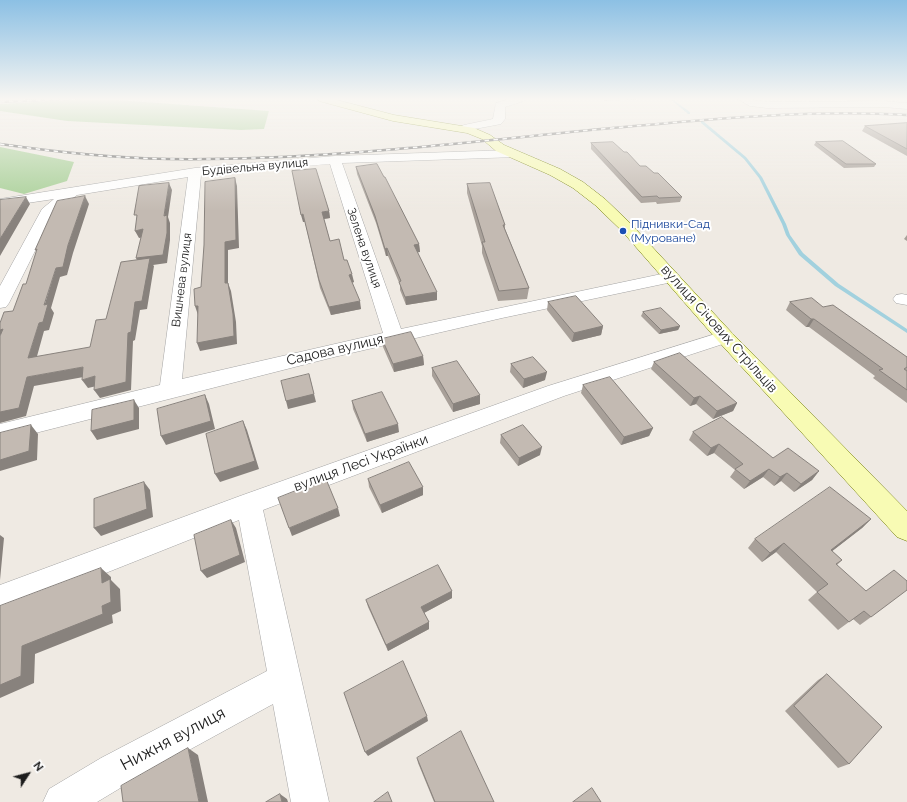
<!DOCTYPE html>
<meta charset="utf-8">
<style>
body{margin:0}
#map{position:relative;width:907px;height:802px;overflow:hidden;background:#efeae3;font-family:Raleway,sans-serif}
canvas{display:block}
.north{position:absolute;left:8px;top:754px;width:40px;height:40px;-webkit-text-stroke:3px #fff;paint-order:stroke;rotate:54deg;font-size:11px;font-weight:700;line-height:16px;text-align:center;color:#1d1d1d}
.north::after{content:'';display:block;margin:auto;width:14px;height:18px;background:#1d1d1d;clip-path:polygon(50% 0,100% 100%,50% 72%,0 100%)}
</style>
<div id="map">
<canvas width="907" height="802"></canvas>
<div class="north">N</div>
</div>
<script>
const c = document.querySelector('canvas').getContext('2d');
c.lineJoin = 'round';
function fill(path, color) { c.fillStyle = color; c.fill(path, 'evenodd'); }
function strokePath(path, color, width, dash) { c.strokeStyle = color; c.lineWidth = width; c.lineCap = dash ? 'butt' : 'round'; c.setLineDash(dash || []); c.stroke(path); }
function label(font, color, halo, rows, align = 'center') {
  c.font = font + ' Raleway,sans-serif'; c.lineWidth = 4; c.setLineDash([]); c.textBaseline = 'middle'; c.strokeStyle = halo; c.fillStyle = color; for (const [text, x, y, turn = 0] of rows) {
    c.save(); c.translate(x, y); c.rotate((+turn || 0) * Math.PI / 180); c.textAlign = isNaN(turn) ? turn : align; if (halo) c.strokeText(text, 0, 0); c.fillText(text, 0, 0); c.restore();
  }
}
fill(new Path2D(`
 M86,99H120L117,100L269,111L264,129L241,130L67,121L0,111V104Z
 M0,147L74,162L67,181L24,194L0,188Z`), '#a7cf96');
fill(new Path2D(`
 M670,99H672L690,112V114H688Z
 M701,121H703L746,157L762,177L786,224L790,235L803,253L839,284L907,329V333L835,286L799,255L786,235L782,224L759,178L744,159L701,123Z`), '#a2d1de');
const street = new Path2D(`
 M510,99H525L524,101L505,107V119L501,124L464,131L458,128L464,125L493,119L496,103Z
 M738,99C748,98 757,101 767,102L884,101L907,103V109L884,107L767,108L750,106Z
 M512,150L516,151L518,154L516,157L342,163L401,329L671,272L677,273L680,277L677,281L502,318L334,357L0,442V424L160,385L188,177L77,195L55,211L9,303L6,307L0,308V286L42,209L54,199L0,207V199L195,168L335,156ZM330,164L383,333L182,379L201,175Z
 M902,294L907,295V305L896,303L893,299L896,295Z
 M725,331L732,333L735,337L732,341L564,396L263,510L329,802H291L273,704L127,784L97,802H43L49,789L101,758L267,671L239,520L0,615V585L240,496L548,386Z`);
const secondary = new Path2D(`
 M318,99H333L394,115L474,128L490,135L504,145L560,169L583,182L605,199L631,224L732,333L907,511V541L897,537L718,341L621,230L595,205L573,188L550,175L496,151L482,139L467,133L393,121L319,101Z`);
strokePath(street, '#a4a4a4', 1);
strokePath(secondary, '#6b7602', 1);
fill(street, '#fff');
fill(secondary, '#f8fbb4');
const rail = new Path2D(`
 M0,102L69,99
 M0,144C56,152 112,158 168,159C313,161 458,143 601,129C703,120 804,109 907,115`);
strokePath(rail, '#6b6b6b', 2.5);
strokePath(rail, '#fff', 1.5, [4.5]);
fill(new Path2D(`
 M602,99H642L604,101Z
 M907,123V156L862,131L865,126Z
 M816,142L876,164L874,167L844,168L814,145Z
 M591,143L624,152L640,166L654,173L682,197L680,202L657,204L656,202L641,203L591,149Z
 M356,167L419,244L420,252H417L437,300L406,305L400,290V285L388,256H386L376,223L357,174Z
 M467,184L505,225V229L529,288L527,299L498,301L482,253V246L467,193Z
 M329,211L330,218L324,219L330,241L344,260L354,282L352,283L361,309L331,315L320,288L305,222H303Z
 M907,235V241L904,239Z
 M548,302L603,326L601,335L572,342L547,310Z
 M790,302L823,307L907,357V403L873,378L875,376L809,327H806L786,310Z
 M643,312L680,326L678,330L659,334L641,316Z
 M382,339L423,356L424,365L394,372L383,347Z
 M654,362L737,403L733,411L713,419L696,404L690,406L651,369Z
 M511,364L545,380L523,388L510,372Z
 M432,368L480,404L453,412L432,376Z
 M583,385L653,428L649,436L621,445L581,393Z
 M352,401L399,432L367,442L353,409Z
 M693,432L773,458L819,471L812,480L794,492L781,481L774,486L763,477L744,489L730,477L735,470L714,453L707,456L689,440Z
 M501,435L540,455L518,466L500,443Z
 M368,479L423,495L382,513L369,487Z
 M871,519L862,528L832,551L842,560L837,565L871,617L860,625L853,619L838,630L808,600L817,592L776,552L762,562L748,548L755,539Z
 M452,591V598L424,613L429,622V629L388,651L368,607L366,600Z
 M827,674L849,764L838,768L785,711L818,680Z
 M417,758L494,802H434L418,763Z`), '#a8a099');
fill(new Path2D(`
 M235,178L237,186L239,248L228,250V291L225,283V242Z
 M169,183L172,190L168,217L170,223V240L167,263L153,265L154,266L147,309L140,310L135,340L133,341L131,390L100,398L94,390L128,333L140,266L136,258L164,216Z
 M85,196L89,204L73,253L67,275L60,277L51,308L54,313L49,330L44,331L34,367L28,358L56,268L68,245Z
 M26,197L30,204L0,256V239Z
 M329,211L330,218L323,219L322,212Z
 M303,214L305,222H303L301,215Z
 M143,229L146,237L139,238L135,231Z
 M419,244L420,252L414,253V245Z
 M387,248L388,256H386L385,249Z
 M352,274L354,282L350,283L349,275Z
 M228,283L231,291L236,322L237,344L200,351L197,343Z
 M437,292V300L406,305L405,297Z
 M360,301L361,309L331,315L329,307Z
 M195,306H198V315Z
 M811,319H814L809,327H806Z
 M603,326L601,335L572,342L574,333Z
 M680,326L678,330L659,334L661,330Z
 M3,329L4,339L0,334V330Z
 M423,356L424,365L394,372L393,364Z
 M83,367L89,376L34,386L26,416L0,423V412L27,377Z
 M547,372L545,380L523,388L524,379Z
 M309,374L316,402L288,409L286,401Z
 M95,376L101,385L88,388L82,380Z
 M205,395L209,404L215,429L166,445L161,436Z
 M480,395V404L453,412V404Z
 M700,396L696,404L690,406L694,398Z
 M134,400L139,408V429L97,440L91,431Z
 M737,403L733,411L713,419L717,411Z
 M243,421L247,430L259,469L220,482L215,474Z
 M398,424L399,432L367,442L365,434Z
 M31,425L38,434L37,460L0,471V460Z
 M653,428L649,436L621,445L624,437Z
 M719,444L714,453L707,456L711,448Z
 M542,447L540,455L518,466L519,458Z
 M769,469L763,477L744,489L750,481Z
 M819,471L812,480L794,492L801,484Z
 M787,473L781,481L774,486L780,477Z
 M144,482L150,490L153,517L101,536L94,528Z
 M423,487V495L382,513L380,505Z
 M338,508L340,516L292,536L289,528Z
 M871,519L862,528L822,559L831,550Z
 M231,520L236,528L245,562L207,578L201,571Z
 M0,535L4,538L0,580Z
 M784,543L776,552L762,562L770,553Z
 M101,568L111,577V580L120,589L121,611L112,615L113,623L35,654L34,683L0,698V685L22,646L102,583Z
 M452,591V598L422,614L421,607Z
 M429,622V629L388,651L386,645Z
 M427,716L428,721L368,756L365,752Z
 M188,748L198,755L208,802H199Z
 M280,794L287,799L288,802H282Z`), '#88827d');
const building = new Path2D(`
 M907,123V149L865,126Z
 M843,141L876,164H846L816,142Z
 M613,142L624,152H627L640,166H646L654,173H658L682,197L659,198L657,196L642,197L591,143Z
 M377,164L384,177H385L419,244L414,245L437,292L405,297L399,282L401,281L387,248L385,249L375,216L356,167Z
 M316,169L329,211L322,212L330,241L339,239L344,260H347L352,274L349,275L360,301L329,307L319,280L303,214L301,215L292,171Z
 M235,178L236,240L225,242V283H228L233,314L234,336L197,343L198,306H195L194,289L201,287L204,245L205,182Z
 M169,183L164,216L167,215V233L163,255L136,258L143,229L135,231L137,215H134L139,186Z
 M490,183L505,225H503L529,288L499,291L482,242H485L467,184Z
 M85,196L68,245L63,267L56,268L44,305L48,304L43,322L39,323L28,358L90,347L96,320L106,319L121,262L150,258L142,301L135,302L131,332L128,333L126,382L94,390L95,376L82,380L83,367L27,377L19,408L0,412V336L3,329L0,330V323L4,312L13,311L23,284H26L37,249L35,250L57,201Z
 M26,197L0,239V200Z
 M576,296L603,326L574,333L548,302Z
 M812,298L823,307L833,305L907,357V367L904,369L907,371V390L879,370L883,369L814,319H811L790,302Z
 M661,308L680,326L661,330L643,312Z
 M411,332L423,356L393,364L382,339Z
 M680,353L737,403L717,411L700,396L694,398L654,362Z
 M533,357L547,372L524,379L511,364Z
 M457,361L480,395L453,404L432,368Z
 M309,374L314,394L286,401L281,381Z
 M610,377L653,428L624,437L583,385Z
 M382,392L398,424L365,434L352,401Z
 M205,395L211,421L161,436L157,409Z
 M134,400V420L91,431L92,410Z
 M722,417L773,458L788,448L819,471L801,484L787,473L780,477L769,469L750,481L735,469L743,464L719,444L711,448L693,432Z
 M243,421L255,461L215,474L206,434Z
 M31,425L29,451L0,460V433Z
 M523,425L542,447L519,458L501,435Z
 M409,462L423,487L380,505L368,479Z
 M326,479L338,508L289,528L278,498Z
 M144,482L147,509L94,528V499Z
 M830,487L871,519L831,550L842,560L836,564L866,591L894,570L907,581V590L871,617L864,611L849,622L817,592L828,584L784,543L770,553L755,539Z
 M231,520L240,555L201,571L194,535Z
 M438,565L452,591L421,607L429,622L386,645L366,600Z
 M101,568L102,583L110,579L111,602L102,606L103,614L22,646L21,676L0,685V606Z
 M403,661L427,716L365,752L344,693Z
 M827,674L882,727L849,764L794,706Z
 M461,731L494,802H435L417,758Z
 M188,748L199,802H123L121,786Z
 M592,788L601,802H573Z
 M388,792L392,802H374Z
 M280,794L282,802H266Z`);
fill(building, '#c3bab2');
strokePath(building, '#88827d', 1);
const sky = c.createLinearGradient(0, 0, 0, 211);
sky.addColorStop(0, '#8cc0e4');
sky.addColorStop(0.47, '#f8f6f2');
sky.addColorStop(1, '#f8f6f200');
c.fillStyle = sky;
c.fillRect(0, 0, 907, 211);
for (const [x, y, r, color] of [
 [623,231,4,"#1a4fb4"]
]) { const dot = new Path2D(); dot.arc(x, y, r, 0, 2 * Math.PI); c.fillStyle = color; c.fill(dot); strokePath(dot, '#fff', 1.5); }
label('12px', '#1d1d1d', '#fff', [
 ["Будівельна вулиця",255,167,-5],
 ["Зелена вулиця",364,248,71],
 ["Вишнева вулиця",182,280,-83]
]);
label('12px', '#164399', '#fff', [
 ["Піднивки-Сад",631,224],
 ["(Муроване)",631,238]
], 'left');
label('14px', '#1d1d1d', '#fff', [
 ["вулиця Січових Стрільців",719,329,48],
 ["Садова вулиця",335,350,-13],
 ["вулиця Лесі Українки",361,463,-20]
]);
label('17px', '#1d1d1d', '#fff', [
 ["Нижня вулиця",173,739,-28]
]);
</script>
